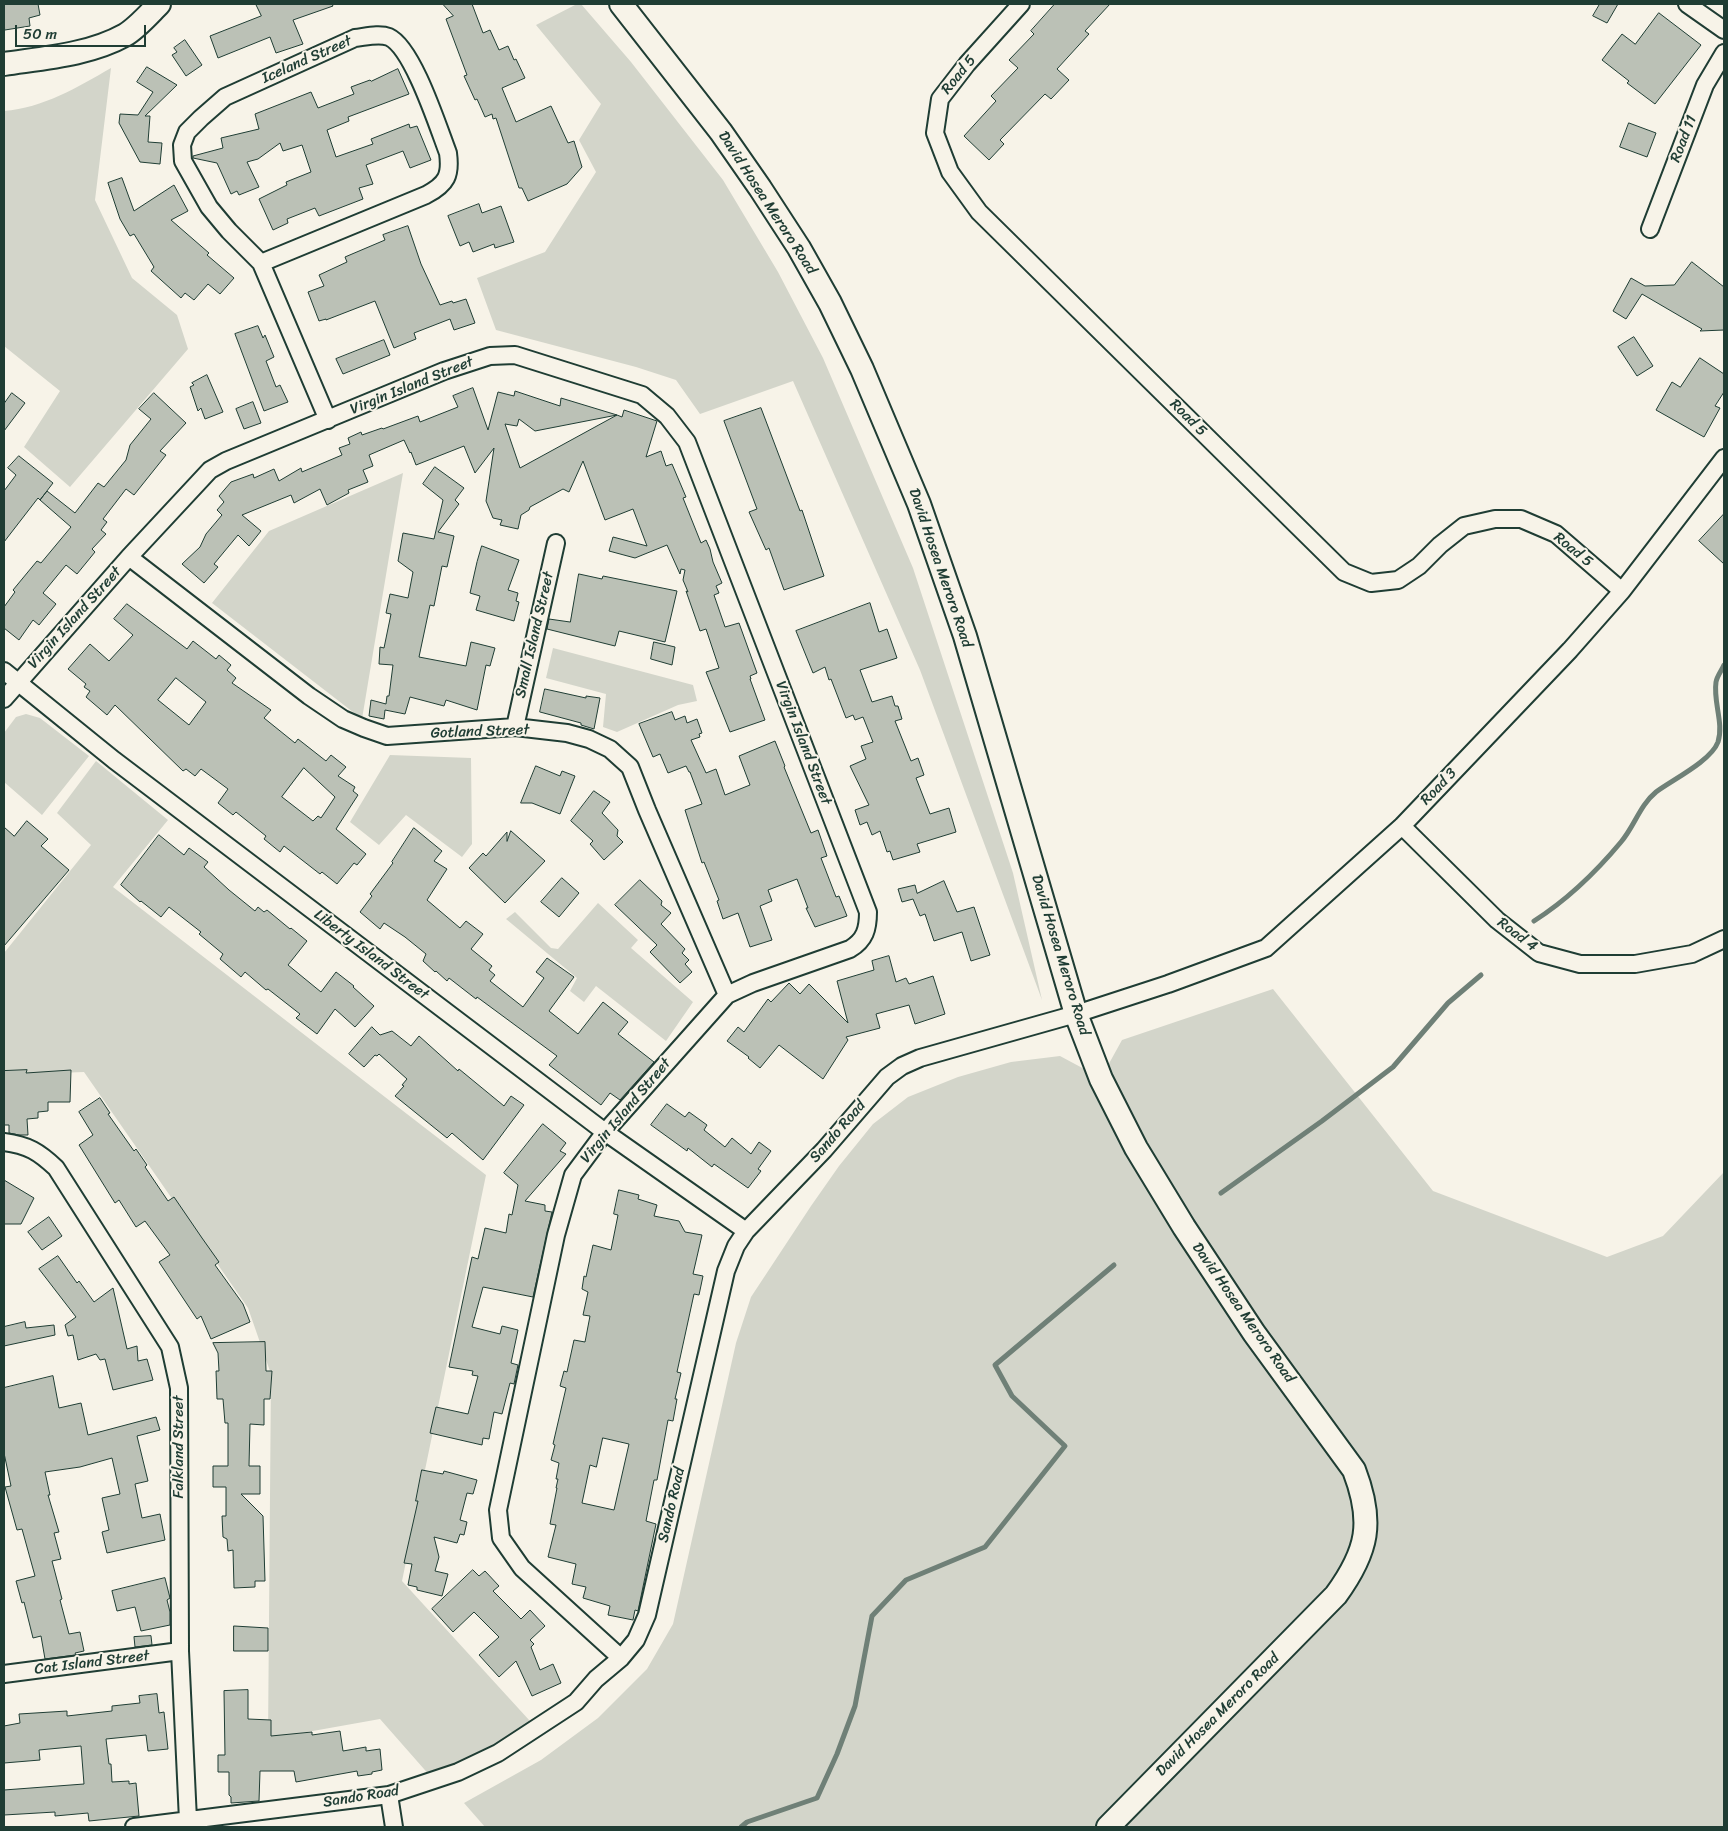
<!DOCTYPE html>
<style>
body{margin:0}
#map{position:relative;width:1728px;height:1831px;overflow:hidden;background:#f7f3e8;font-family:Sriracha,sans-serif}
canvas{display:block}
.frame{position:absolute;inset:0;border:5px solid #1f3d34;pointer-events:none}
.scale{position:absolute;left:15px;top:25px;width:131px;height:22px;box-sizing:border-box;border:2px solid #1f3d34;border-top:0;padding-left:6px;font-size:15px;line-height:18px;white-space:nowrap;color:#1f3d34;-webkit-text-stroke:4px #f7f3e8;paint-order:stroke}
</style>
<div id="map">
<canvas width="1728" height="1831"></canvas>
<div class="frame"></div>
<div class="scale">50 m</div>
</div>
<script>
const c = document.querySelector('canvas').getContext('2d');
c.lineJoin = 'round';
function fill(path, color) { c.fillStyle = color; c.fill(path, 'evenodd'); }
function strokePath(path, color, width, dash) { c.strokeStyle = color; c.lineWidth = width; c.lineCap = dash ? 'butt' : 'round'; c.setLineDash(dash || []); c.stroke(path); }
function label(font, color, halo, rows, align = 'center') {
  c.font = font + ' Sriracha,sans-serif'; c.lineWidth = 4; c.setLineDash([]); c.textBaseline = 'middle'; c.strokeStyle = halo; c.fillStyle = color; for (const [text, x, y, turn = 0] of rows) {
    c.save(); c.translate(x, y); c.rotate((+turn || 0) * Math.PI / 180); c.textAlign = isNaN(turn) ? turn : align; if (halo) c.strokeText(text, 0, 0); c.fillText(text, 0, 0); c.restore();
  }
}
fill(new Path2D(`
 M577,4H581L631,62L723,180L778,272L823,358L913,568L1013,873L1042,1000L920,670L793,381L700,414L676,380L636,367L496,330L477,278L545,252L596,172L579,140L601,104L536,25Z
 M111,68L95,200L132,278L177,315L188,349L70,487L24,447L60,391L4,346V111C43,108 78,87 111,68Z
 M403,473L362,719L212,603L269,531Z
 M553,648L693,685L697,701L678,705L617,732L603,727L606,694L546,678Z
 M26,714L40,718L89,756L42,815L4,782V733L16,717Z
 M390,755L471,758L472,844L462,857L406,815L379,845L350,822Z
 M96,761L168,820L113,887L486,1175L402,1581L540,1732L431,1777L380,1719L268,1739L271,1374L248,1308L84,1072L4,1075V953L91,845L57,813Z
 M598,903L638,940L631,948L693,1002L666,1041L596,986L584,1002L570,991L577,978L506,919L515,912L551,948L558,949Z
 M1273,989L1433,1191L1607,1257L1663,1236L1724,1172V1827H485L464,1803L541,1760L598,1718L647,1669L673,1624L736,1343L751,1297L811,1206L839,1166L873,1124L908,1097L958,1077L1011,1062L1060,1056L1101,1078L1122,1040Z`), '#d3d5ca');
strokePath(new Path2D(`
 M1534,921C1567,900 1596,872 1621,842C1634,827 1640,805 1656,792C1672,780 1711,761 1718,742C1724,723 1713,702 1716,682C1717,676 1722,670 1724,665
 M1221,1193L1322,1121L1393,1067L1448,1003L1481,975
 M741,1827L747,1822L817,1798L837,1754L855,1706L872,1616L906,1580L985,1547L1065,1446L1012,1396L995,1365L1114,1265`), '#6f8077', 5);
const building = new Path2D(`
 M4,4H38L40,15L29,18L30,26L5,30Z
 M256,4H332L333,6L293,20L303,44L276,53L270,37L218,58L210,36L261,16Z
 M443,4H472L483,33L490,30L499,50L508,46L514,60L516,59L525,78L502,88L516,122L551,106L568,143L574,141L582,167L567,184L528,201L522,188H519L496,118L493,119L492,114L485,117L477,99L475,100L464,76L467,75L446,19L453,16Z
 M1055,4H1110L1085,31L1089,34L1057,69L1069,80L1051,99L1045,94L1000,140L1004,144L989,160L964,136L996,101L991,96L1018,68L1009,60L1034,34L1031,31Z
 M1600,4H1618L1607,23L1593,16Z
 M1659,13L1701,45L1655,104L1627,83L1629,81L1602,60L1622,34L1635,44Z
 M185,40L202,65L186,76L172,55L177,52L174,48Z
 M147,67L177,85L145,116H150L148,142L162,143L160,164L140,162L119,123L120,114L138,115L153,92L137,82Z
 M398,69L409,94L348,117L349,121L327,130L336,157L373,144L371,139L409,124L410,128L417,126L431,160L410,168L403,151L366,165L373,184L359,188L363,199L319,216L315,208L287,219L288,223L273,230L259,199L287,185L286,182L311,172L302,145L283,151L280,143L258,159L247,162L259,187L239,195L237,191L231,194L217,163L193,158V156L223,148L221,138L259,129L255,114L311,92L318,108L354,94L351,87L370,80L371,81Z
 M1629,123L1656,133L1647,157L1620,147Z
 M122,178L134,211L174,185L188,211L171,220L209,253L207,255L234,278L220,294L208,284L194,300L185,293L181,298L151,271L154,267L134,234L130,236L120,219L108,183Z
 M479,204L482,213L501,206L514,242L495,248L494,244L473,252L469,242L460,246L448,216Z
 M408,226L421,264L440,305L452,301L453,303L466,299L475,323L454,330L450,319L414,333L416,339L394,348L375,301L326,320V319L319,321L308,292L324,286L319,275L347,262L345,257L385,240L383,235Z
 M1692,262L1724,287V330L1700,331L1702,329L1642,294L1626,319L1613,311L1631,278L1645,286L1674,285Z
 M258,326L263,338L265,335L274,357L266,361L276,387L280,385L288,402L264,411L235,334Z
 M1634,337L1653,366L1637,376L1618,347Z
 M384,340L390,355L343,374L336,359Z
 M1700,358L1724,374V392L1715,406L1720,408L1704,437L1656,410L1672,382L1680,387Z
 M207,375L223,412L205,419L201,408L198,411L190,387L194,385L192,383Z
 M473,388L488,430L498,392L514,396L515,391L560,406L561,398L617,415L535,431L519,419L517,426L505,424L520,468L617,415L622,417L624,410L657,421L646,457L661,451L666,466L672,464L686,497L683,498L701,543L706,540L710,549L713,562L722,583L716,586L719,593L714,595L725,627L739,623L757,673L750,676L751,679H750L765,720L730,732L706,672L719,668L706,629L700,631L686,591L688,592L683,580L685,570L681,569L680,574L667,545L635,558L609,551L613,537L647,546L633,509L605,520L583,461L569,492L563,489L530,507L529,510L521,515L518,529L500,525L502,520L493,518L486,501L494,448L475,473L464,446L416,465L411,452L410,453L404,440L369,455L373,466L363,470L368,482L348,490L349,493L327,505L320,489L294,503L291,495L242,515L261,531L249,546L238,535L214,564L218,567L204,583L182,564L200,547L206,534L222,515L217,510L224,502L219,496L231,482L253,474L254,478L274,469L279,481L301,468L302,472L342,455L339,448L350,444L348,438L361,432L362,435L382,428L383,429L418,416L420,422L458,407L453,396Z
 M12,393L25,403L4,431V404Z
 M154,393L186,423L160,451L166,455L134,495L126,489L103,519L107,522L101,530L106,534L92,549L95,552L77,574L66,565L43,593L56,604L39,625L33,620L19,640L4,628V607L15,592L13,590L37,561L41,563L71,527L40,500L47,491L75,513L98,483L104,487L126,460L130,445L151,419L139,409Z
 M253,402L261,423L244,429L236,409Z
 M761,408L800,511L802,510L824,576L784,590L769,548L766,550L749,512L757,509L724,421Z
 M19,456L53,483L40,500L38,498L4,542V491L16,475L8,468Z
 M435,467L464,488L455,500L459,504L438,532L454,536L447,567L442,566L434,606L430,605L419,657L466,666L471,642L495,648L490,666L486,665L477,710L446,700L444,706L410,697L405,714L385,710L384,719L369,716L371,700L386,704L387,696H389L393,665L379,664L380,647L384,648L391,614L386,613L390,594L408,598L413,572L398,561L403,533L434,539L443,500L423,484Z
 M1724,514V564L1699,541Z
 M482,546L519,560L508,590L518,593L516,601L519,602L514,621L476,610L480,596L470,593L477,562Z
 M579,574L602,579L603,576L677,591L665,642L619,631L615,646L547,629L549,619L570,622Z
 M870,603L879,632L887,629L897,658L860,670L872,702L892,696L895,706H898L902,719L895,721L911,761L918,758L924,775L916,778L930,814L949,808L956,832L917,844L920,852L893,860L890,851L887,852L880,831L872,835L867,822L860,825L855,810L869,805L850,766L866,759L861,746L873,742L863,717L855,720L853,715L846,718L831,679L829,680L825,667L813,673L796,631Z
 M127,604L187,649L193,641L216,659L219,655L231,665L227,670L236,678L232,683L271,710L264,718L295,743L298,739L326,761L331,755L346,767L338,776L355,787L353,791L358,795L336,829L366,854L357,865L354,863L337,884L322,872L320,874L284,846L280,852L264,839L266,836L236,812L233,815L218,803L228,789L201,769L195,776L186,769L183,771L115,705L107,715L86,697L90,691L84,687L86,684L68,669L90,644L109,661L133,635L114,619ZM176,678L206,702L189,725L158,700ZM304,768L335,797L321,818L318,816L313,821L282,797Z
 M654,642L675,647L672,665L651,659Z
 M545,689L586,698V696L600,698L594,729L581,725V723L540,712Z
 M672,712L675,720L685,716L687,723L697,719L702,733L699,734L700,737L691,740L706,773L716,769L725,795L750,785L739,756L775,741L785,766L784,767L811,833L818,830L827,856L821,858L836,897L839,896L847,916L815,927L806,908H808L797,879L768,890L772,901L760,906L772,940L750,947L738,913L723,919L717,901L719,900L704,862L702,863L685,810L702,804L690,772H689L686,766L668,773L660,754L653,757L639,724Z
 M536,766L560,776L562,771L575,776L560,814L532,803H521Z
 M594,791L610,802L602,813L618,830L617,836L623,842L604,860L590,844L593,841L571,821Z
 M27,821L48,839L41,846L69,870L4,946V827L14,836Z
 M414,828L442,851L434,861L447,869L427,900L460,928L466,921L483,934L471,949L492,966L489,970L495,975L490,981L523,1007L544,978L536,972L547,958L574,977L549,1011L578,1034L603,1002L628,1022L618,1034L654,1062L620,1100L610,1093L601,1105L549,1065L557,1056L477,997L476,999L449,978L447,981L436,971L435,972L423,961L426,954L405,937L384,923L380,929L360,912L372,896L370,894L393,863L392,862Z
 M511,831L545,861L505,903L469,868L483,853L486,856L507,832V841Z
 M159,835L184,855L189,848L208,862L204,867L229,890L255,911L258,907L264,912L267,910L290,929L291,928L307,941L288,965L321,992L336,972L354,986L353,987L374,1006L355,1027L335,1009L317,1034L296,1018L300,1014L268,989L266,990L245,972L241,977L220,959L223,954L199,934L201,932L169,907L161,917L141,901L140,902L121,885Z
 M562,878L579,893L559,917L541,902Z
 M640,880L662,901L661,905L671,913L661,924L685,949L682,953L689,960L685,964L692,972L680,983L650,952L657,945L615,905Z
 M944,881L957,912L974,907L990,955L971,961L962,932L934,941L925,914L920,916L913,899L902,902L898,889L915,885L917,893Z
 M889,956L896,982L906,978L909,984L933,976L945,1014L915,1024L909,1005L876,1014L880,1028L846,1037L848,1040L823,1079L779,1045L760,1068L748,1058L749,1057L727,1041L738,1027L744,1032L768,999L771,1002L789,983L800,994L809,984L848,1023L837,981L874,970L872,961Z
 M372,1027L380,1035L392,1031L411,1046L419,1036L458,1071L459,1069L504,1106L511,1096L524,1105L483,1160L452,1133L447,1138L395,1096L404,1086L402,1085L407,1079L379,1054L377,1056L375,1055L364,1067L349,1054Z
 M27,1070L26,1073L71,1070L70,1102H48V1111L38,1112V1118L27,1119L28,1135H19L9,1133V1125H4V1071Z
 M100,1098L110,1113L108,1114L134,1151L136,1149L147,1165L145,1167L168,1201L174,1197L202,1238L219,1262L215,1265L243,1304L250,1322L211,1339L201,1316L197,1319L159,1262L170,1255L145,1221L136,1227L119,1200L115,1203L79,1145L93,1135L79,1112Z
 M667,1104L685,1117L689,1112L707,1125L704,1130L725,1147L732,1138L751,1154L759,1142L771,1151L758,1169L761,1171L748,1188L714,1164L712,1167L688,1148L687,1151L651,1125Z
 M543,1124L566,1143L560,1151L566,1154L525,1201L545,1205V1211L552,1212L533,1297L483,1287L472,1327L500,1334L502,1326L518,1330L511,1363L518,1365L514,1384L510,1383L502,1414L494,1412L489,1439L483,1438L482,1445L430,1433L436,1407L468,1414L478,1376L472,1375L473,1371L449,1367L472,1257L478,1259L485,1228L506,1233L509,1214L512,1215L518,1185L504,1173Z
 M4,1180L34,1198L21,1224H4Z
 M619,1190L639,1195L638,1199L657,1205L654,1216L679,1221L685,1232L702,1235L693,1274L703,1276L699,1295L694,1294L677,1372L681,1373L675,1399H677L673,1421L668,1420L657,1480H654L646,1521L656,1524L638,1611L635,1610L633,1620L608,1615L610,1606L583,1598L586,1587L572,1584L576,1564L548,1557L556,1525L550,1524L557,1488H556L558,1479H556L559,1463L551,1460L555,1445L553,1444L566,1388L560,1386L564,1371L567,1372L574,1340L585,1342L590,1316L583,1315L588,1292L582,1289L584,1276L586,1277L593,1245L611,1250L618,1215L614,1214ZM603,1438L629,1444L614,1510L582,1503L590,1465L596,1467Z
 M49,1217L62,1236L42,1250L28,1232Z
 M58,1256L77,1283L79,1281L94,1302L113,1288L127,1349L137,1346L138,1361L147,1359L153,1380L113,1390L105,1359L100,1360L96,1354L78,1360L73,1335L68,1336L65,1325L76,1317L39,1269Z
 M25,1322L26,1328L54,1325L55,1335L4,1346V1327Z
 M265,1342L266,1371H272L270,1399H264V1425L250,1424L249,1466H260V1494H241L263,1516L265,1581H255V1587L234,1588L233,1550L228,1551L227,1539L223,1537L222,1516H226V1487H213V1466H228V1423H225L223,1399H217L216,1371H219L218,1353L213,1343Z
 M53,1376L59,1408L81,1403L88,1435L156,1417L160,1430L137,1436L148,1481L135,1484L142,1518L160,1514L165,1540L107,1553L102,1532L109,1530L102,1498L120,1494L112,1458L80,1467L45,1472L50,1495H48L59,1532L54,1533L61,1559L52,1561L62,1599L60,1600L69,1634L80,1632L84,1651L75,1653L76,1655L45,1659L41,1636L33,1638L24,1602L22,1603L16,1581L35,1576L22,1529L17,1530L5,1487L11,1486L4,1453V1388Z
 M422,1470L443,1474L444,1471L477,1480L473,1494L467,1493L460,1520L467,1522L464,1535L460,1534L457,1543L434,1537L439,1557L435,1571L448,1574L442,1596L417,1590V1587L408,1585L412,1564L404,1563L418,1501H416Z
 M473,1570L479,1576L485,1571L499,1586L493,1591L521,1619L530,1610L545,1626L530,1640L534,1644L531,1647L540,1670L553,1664L561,1683L532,1696L516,1661L499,1677L479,1655L499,1637L474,1612L453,1632L432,1609Z
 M165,1578L170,1598L167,1600L170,1612V1625L141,1631L135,1607L117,1611L112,1591Z
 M234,1626L268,1628V1651H234Z
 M151,1636L152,1645L135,1647L134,1637Z
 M248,1690V1719L271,1720V1736L312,1732V1735L340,1731L343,1751L366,1747V1751L380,1749L382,1770L372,1772V1774L358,1776L357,1771L296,1782L294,1771H260L259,1801L231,1803V1797L229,1795V1772H218V1755H225L224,1691Z
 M157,1694L159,1713L164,1712L168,1749L148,1751L146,1735L106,1739L109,1764H111L112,1782L129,1781V1784L136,1783L139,1816L89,1821L88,1813L55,1816V1812L4,1815V1790L84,1784L81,1746L39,1750L40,1760L4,1763V1726L20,1723L19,1714L67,1711V1716L112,1711V1706L140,1703L139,1696Z`);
fill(building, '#bbc1b6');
strokePath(building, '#1f3d34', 1);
const street = new Path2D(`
 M1021,4L967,64L940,99L935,133L950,172L979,212L1344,572L1371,583L1398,580L1419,566L1440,545L1464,526L1495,519H1521L1556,534L1622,591
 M1687,4L1724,30
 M1650,229L1705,85L1724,53
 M261,263L426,195C447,184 451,175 448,153C438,127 413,48 389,37C379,33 365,37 355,38L225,97L201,118L187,132L182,145L183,161L209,207L229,231L261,263L328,420
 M129,557L309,696L343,719L364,728L387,736L515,727L567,733L589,739L610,749L630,767L647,810L727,995
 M4,671L114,760L605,1132L746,1231
 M4,699L129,557L210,470L226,461L444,371L490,356L515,355L642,395L667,416L687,442L868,912C868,929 865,940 850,949L753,983L727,995L605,1132L573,1175L556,1235L498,1510L501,1538L522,1568L621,1658
 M515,727L556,543
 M1402,826L1497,920L1539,953L1580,964H1635L1692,954L1724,939
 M4,1142C28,1145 39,1152 56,1168L170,1347L179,1388L180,1651L188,1820
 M4,1674L180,1651
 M389,1795L394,1827
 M134,1827L389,1795L458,1772L498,1753L576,1702L596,1679L621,1658L636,1640L647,1615L726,1271L736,1246L746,1231L824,1150L887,1077L902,1066L920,1058L1076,1014L1168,984L1266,948L1402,826L1570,650L1622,591L1724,458`);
const secondary = new Path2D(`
 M621,4L721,132L760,188L799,248L830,303L862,369L919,504L965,636L1076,1014L1101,1079L1136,1148L1184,1227L1254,1333L1354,1470C1374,1522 1368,1551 1336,1595L1108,1827
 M4,64C44,58 89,55 125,35C137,28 149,14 159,4`);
strokePath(street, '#1f3d34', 20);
strokePath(secondary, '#1f3d34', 26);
strokePath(street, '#f7f3e8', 16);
strokePath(secondary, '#f7f3e8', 22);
label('15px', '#1f3d34', '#f7f3e8', [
 ["Iceland Street",307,60,-24],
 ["Road 5",959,75,-51],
 ["Road 11",1684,139,-69],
 ["David Hosea Meroro Road",767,203,57],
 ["Virgin Island Street",412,386,-22],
 ["Road 5",1188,418,45],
 ["Road 5",1573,550,39],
 ["David Hosea Meroro Road",940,568,71],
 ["Virgin Island Street",75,618,-48],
 ["Small Island Street",535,635,-77],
 ["Gotland Street",480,732,-2],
 ["Virgin Island Street",803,743,69],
 ["Road 3",1439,787,-46],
 ["Road 4",1517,935,37],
 ["Liberty Island Street",371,955,37],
 ["David Hosea Meroro Road",1060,955,73],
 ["Virgin Island Street",626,1111,-50],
 ["Sando Road",838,1132,-49],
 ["David Hosea Meroro Road",1243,1313,55],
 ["Falkland Street",179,1447,-90],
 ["Sando Road",672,1505,-77],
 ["Cat Island Street",92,1663,-7],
 ["David Hosea Meroro Road",1218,1715,-45],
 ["Sando Road",361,1797,-9]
]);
</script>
